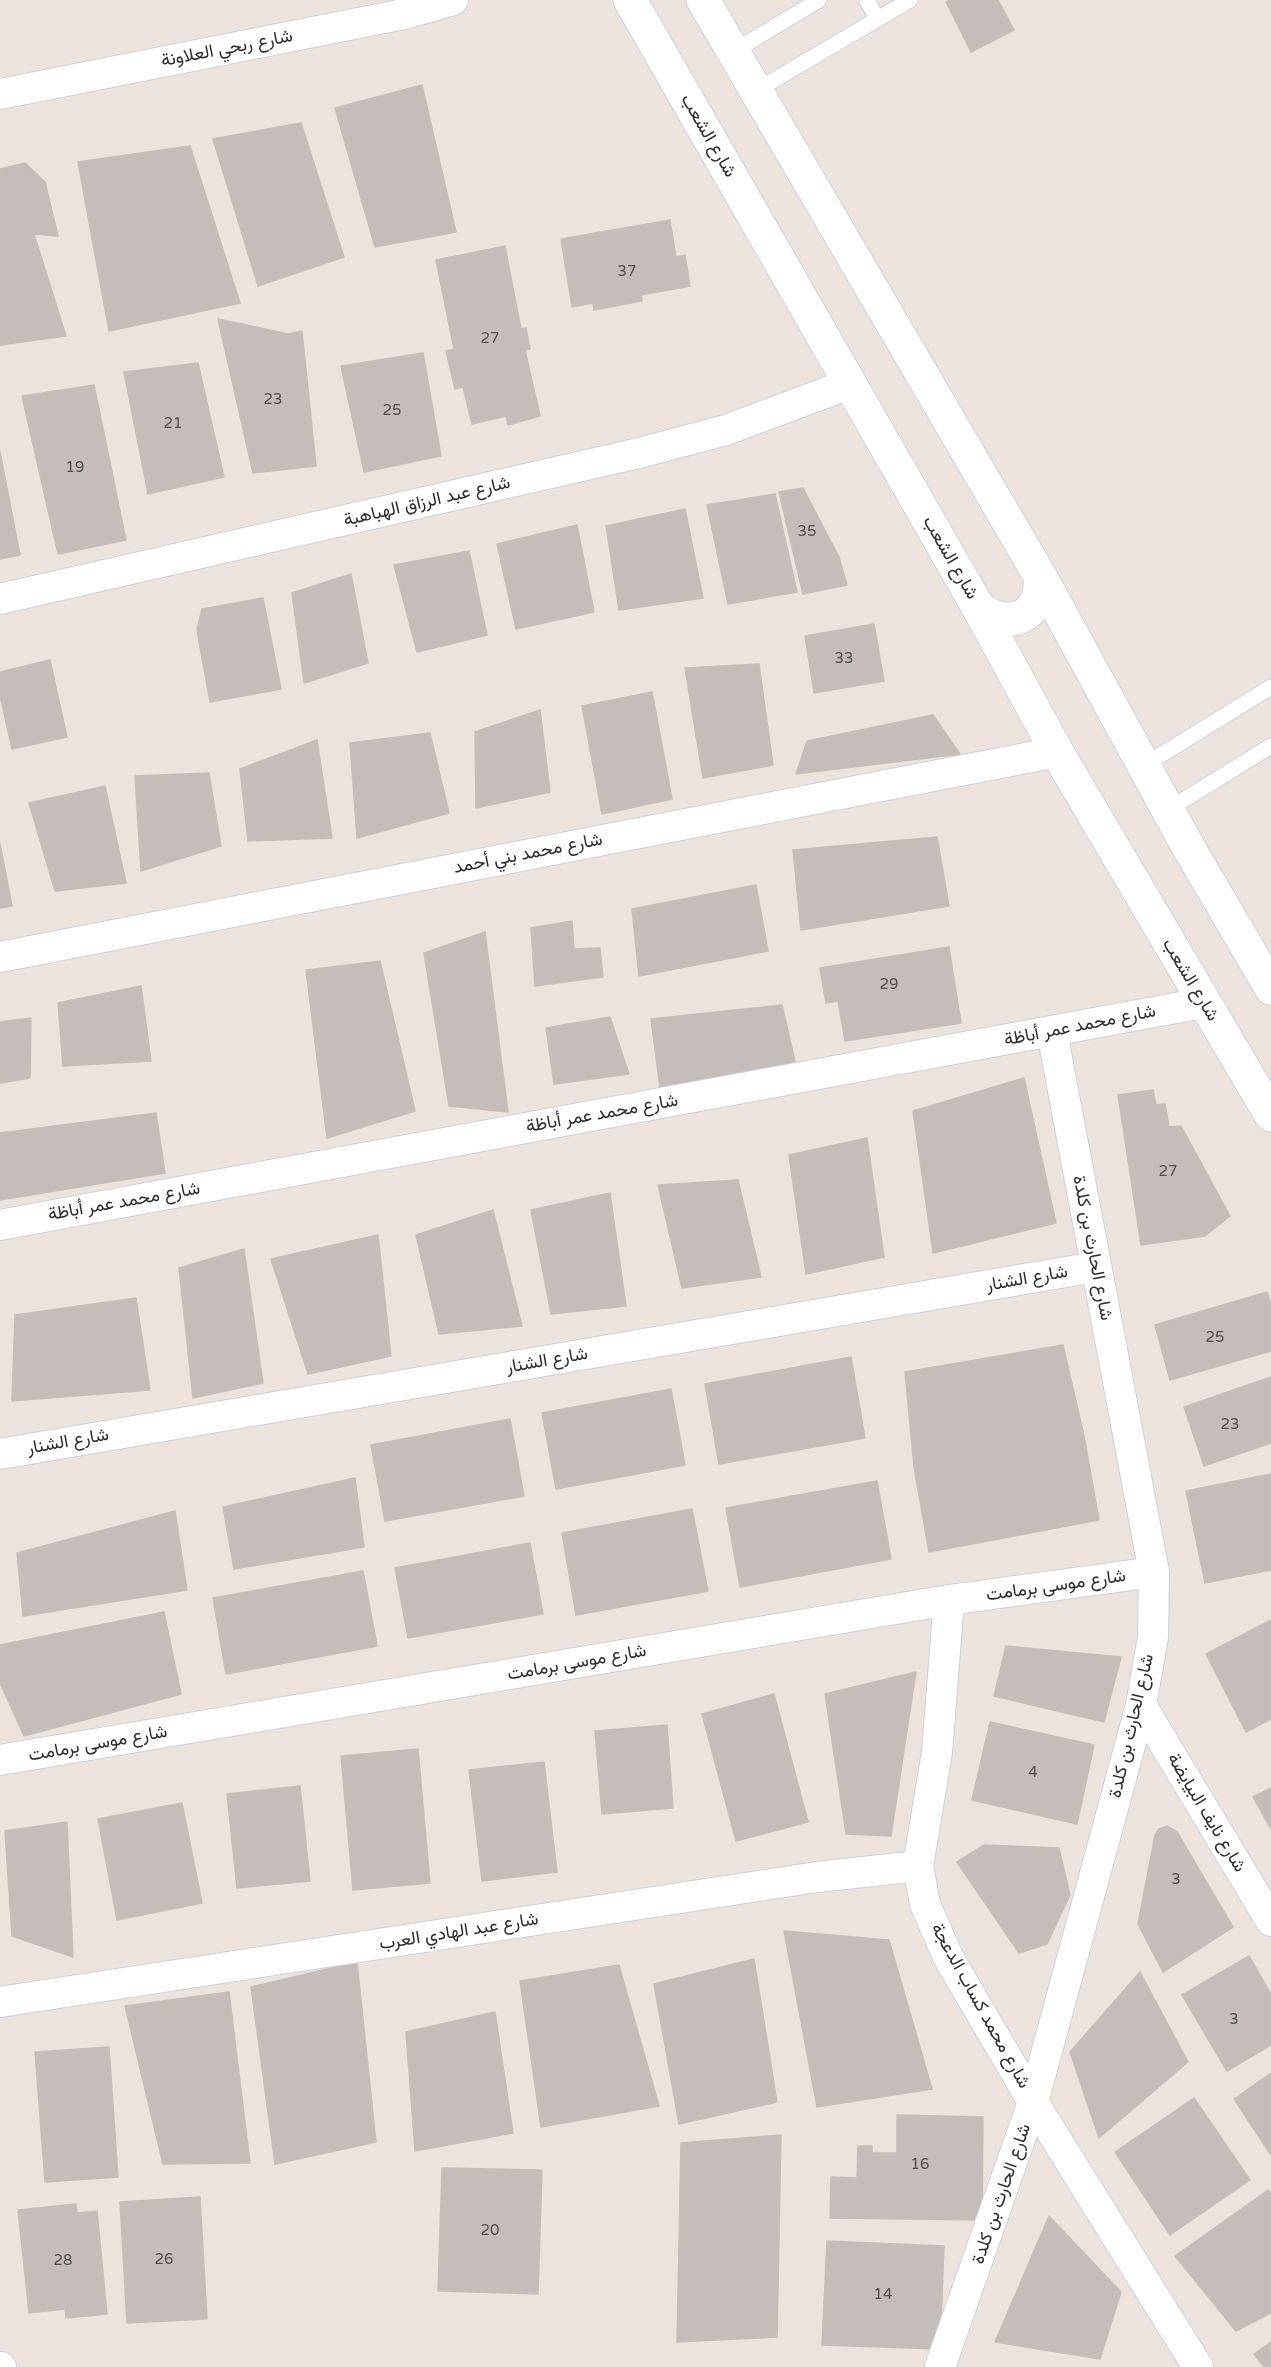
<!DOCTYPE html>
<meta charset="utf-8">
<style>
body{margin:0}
canvas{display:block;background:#ece3dd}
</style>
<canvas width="1271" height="2367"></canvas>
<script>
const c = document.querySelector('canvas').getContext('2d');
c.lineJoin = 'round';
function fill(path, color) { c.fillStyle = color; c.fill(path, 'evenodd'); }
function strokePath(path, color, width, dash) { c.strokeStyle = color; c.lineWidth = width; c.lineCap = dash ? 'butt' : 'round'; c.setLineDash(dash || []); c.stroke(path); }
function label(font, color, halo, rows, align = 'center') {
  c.font = font + ' "Varela Round",Vazirmatn,sans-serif'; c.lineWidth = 5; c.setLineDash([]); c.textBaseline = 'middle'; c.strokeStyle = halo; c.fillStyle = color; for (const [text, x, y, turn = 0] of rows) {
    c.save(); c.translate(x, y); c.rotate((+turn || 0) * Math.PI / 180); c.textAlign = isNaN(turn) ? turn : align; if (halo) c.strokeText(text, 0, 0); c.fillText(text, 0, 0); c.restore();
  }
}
const building = new Path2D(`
 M950,0H998L1014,30L971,52L946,2Z
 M422,85L456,232L375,247L335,108Z
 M301,123L344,257L258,286L213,139Z
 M190,146L240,303L109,331L78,162Z
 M25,163L45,182L58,236L34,234L66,336L0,345V169Z
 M670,220L676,257L685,255L690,286L641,295L642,301L594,310L593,303L572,307L561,239Z
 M505,246L521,329L526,328L530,349L525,350L540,416L508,425L506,416L472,424L463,387L455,389L446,351L454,349L436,260Z
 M218,319L288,334L302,331L316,466L253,473Z
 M423,353L441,456L364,472L341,366Z
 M198,363L224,477L148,494L124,372Z
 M94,385L126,540L58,554L22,396Z
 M0,452L20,555L0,559Z
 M803,488L839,557L847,585L803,594L779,492Z
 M775,494L797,592L728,604L707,505Z
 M685,509L703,598L619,610L606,526Z
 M577,525L594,612L516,629L497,544Z
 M469,551L487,635L417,652L394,565Z
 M351,574L368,663L304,683L292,593Z
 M263,598L281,689L210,702L197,630L202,609Z
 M874,624L884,681L814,693L805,636Z
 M50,660L67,737L12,749L0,695V672Z
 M759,664L773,765L703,778L685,668Z
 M652,692L672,799L602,814L582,706Z
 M540,710L550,792L476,808L475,732Z
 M933,715L960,754L796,774L807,741Z
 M430,733L449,813L357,838L350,743Z
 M317,740L332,838L248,841L240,769Z
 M209,773L221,846L141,871L135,776Z
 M105,786L126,883L55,891L29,803Z
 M937,837L949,906L801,930L793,850Z
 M0,844L12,906L0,908Z
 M756,885L768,951L639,976L632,909Z
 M572,921L574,949L600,948L603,977L535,986L531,928Z
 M485,932L508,1112L449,1106L424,953Z
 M949,947L961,1023L845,1041L838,1001L826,1003L820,968Z
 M380,961L415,1111L327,1138L306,970Z
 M141,986L151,1061L63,1066L58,1003Z
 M782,1005L797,1070L660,1088L651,1019Z
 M610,1017L629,1074L554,1084L546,1028Z
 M31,1018L30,1078L0,1083V1022Z
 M1024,1078L1056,1223L933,1253L913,1111Z
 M1153,1090L1156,1105L1165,1104L1169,1127L1181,1126L1230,1216L1205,1236L1141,1245L1118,1095Z
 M156,1113L165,1173L0,1200V1133Z
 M867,1138L884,1257L806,1274L789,1155Z
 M738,1180L761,1277L682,1288L658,1185Z
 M610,1193L626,1306L551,1314L531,1210Z
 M493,1210L522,1326L439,1334L416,1235Z
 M378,1235L391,1356L308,1374L271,1259Z
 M244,1249L263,1383L193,1398L179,1268Z
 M1267,1292L1271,1305V1351L1170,1380L1155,1325Z
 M136,1298L150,1390L12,1401L15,1315Z
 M1063,1345L1084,1436L914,1467L905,1372Z
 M851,1357L865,1438L719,1464L705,1384Z
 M1271,1377V1443L1204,1466L1184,1407Z
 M671,1389L685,1465L556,1489L542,1413Z
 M510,1419L524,1496L385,1521L371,1445Z
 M1084,1436L1099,1520L929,1552L914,1467Z
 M1271,1474V1570L1205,1583L1186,1491Z
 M355,1478L364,1547L234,1569L223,1507Z
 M877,1481L891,1559L740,1587L726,1508Z
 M692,1509L708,1591L576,1615L562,1533Z
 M175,1511L187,1590L23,1616L17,1553Z
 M530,1543L543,1614L408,1638L395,1568Z
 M363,1571L377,1646L226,1674L213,1598Z
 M164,1612L181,1694L24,1736L0,1683V1645Z
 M1271,1620V1719L1246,1732L1206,1654Z
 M1006,1646L1121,1657L1104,1722L994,1696Z
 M916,1672L891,1836L846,1834L825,1694Z
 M774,1694L808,1822L736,1841L702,1714Z
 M990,1722L1094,1745L1077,1824L972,1800Z
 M667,1725L673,1808L602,1814L595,1731Z
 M418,1749L430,1883L353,1890L341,1756Z
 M544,1762L557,1872L482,1881L469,1770Z
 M300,1786L310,1881L237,1888L227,1794Z
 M1271,1788V1829L1253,1797Z
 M182,1803L202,1903L117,1920L98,1819Z
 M67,1822L73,1957L12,1936L5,1831Z
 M1167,1826L1177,1832L1233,1927L1163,1972L1138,1924L1155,1835L1159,1829Z
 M984,1845L1059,1848L1070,1895L1047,1944L1019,1953L957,1862Z
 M784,1931L889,1940L932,2089L817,2107Z
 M1249,1956L1271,1994V2045L1227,2071L1182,1995Z
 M754,1959L777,2102L679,2124L654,1984Z
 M357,1962L376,2142L275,2164L251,1987Z
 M619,1965L659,2106L541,2127L520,1981Z
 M1140,1972L1188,2062L1099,2138L1070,2052Z
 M229,1992L250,2163L163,2164L125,2006Z
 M495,2012L513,2133L415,2151L406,2032Z
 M109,2047L118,2177L45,2182L35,2052Z
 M1271,2073V2155L1234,2099Z
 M1194,2098L1250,2180L1170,2235L1115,2152Z
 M897,2115L983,2117L982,2220L830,2218L831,2177L857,2178L858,2146H872V2153H897Z
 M781,2135L777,2337L677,2342L681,2143Z
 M442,2168L542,2170L538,2294L438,2291Z
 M1268,2190L1271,2195V2313L1236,2331L1175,2256Z
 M200,2197L207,2319L127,2323L120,2202Z
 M76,2204L77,2213L97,2211L107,2314L66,2318L65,2309L29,2313L18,2210Z
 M1049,2216L1121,2292L1100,2359L995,2342Z
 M827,2241L944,2246L940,2349L822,2345Z
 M1271,2342V2367H1264L1254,2354Z`);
fill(building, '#c4bdb9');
strokePath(building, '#c7bfb7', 1.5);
const service = new Path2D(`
 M867,0L877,18
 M734,51L819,0
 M757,90L910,0
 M1143,766L1271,687
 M1169,809L1271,746`);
const minor = new Path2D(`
 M0,94L404,14L453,0
 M0,599L639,453L726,430L849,384
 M0,957L1057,752
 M0,1225L1203,1003
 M0,1454L1095,1267
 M949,1600L937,1752L918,1866L925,1904L948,1957L1033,2102L1198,2367
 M1141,1705L1271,1921
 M0,1760L949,1600L1154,1572
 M0,2002L817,1877L918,1866
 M0,2367H1
 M940,2367L1033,2102L1141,1705L1153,1637L1154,1572L1052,1032`);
const tertiary = new Path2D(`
 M630,0L978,607L1057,752L1271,1115
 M703,0L1040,576L1190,850L1271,988
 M978,607C1008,632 1044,617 1040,576`);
strokePath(service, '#cbd1dc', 17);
strokePath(minor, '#cbd1dc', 32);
strokePath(tertiary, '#cbd1dc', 35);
strokePath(service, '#fff', 15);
strokePath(minor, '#fff', 30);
strokePath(tertiary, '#fff', 33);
label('15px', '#504f4e', null, [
 ["37",627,272],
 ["27",490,339],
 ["23",273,400],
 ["25",392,411],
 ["21",173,424],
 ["19",75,468],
 ["35",807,532],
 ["33",844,659],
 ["29",889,985],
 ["27",1168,1172],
 ["25",1215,1338],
 ["23",1230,1425],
 ["4",1033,1773],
 ["3",1176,1880],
 ["3",1234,2020],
 ["16",920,2165],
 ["20",490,2231],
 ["26",164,2260],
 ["28",63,2261],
 ["14",883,2295]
]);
label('18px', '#2a2a2a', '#fff', [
 ["شارع ربحي العلاونة",227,49,-11],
 ["شارع الشعب",708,136,60],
 ["شارع عبد الرزاق الهباهبة",427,502,-13],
 ["شارع الشعب",950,558,60],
 ["شارع محمد بني أحمد",528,854,-11],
 ["شارع الشعب",1190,980,59],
 ["شارع محمد عمر أباظة",1080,1026,-11],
 ["شارع محمد عمر أباظة",602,1114,-10],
 ["شارع محمد عمر أباظة",124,1202,-10],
 ["شارع الحارث بن كلدة",1092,1248,79],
 ["شارع الشنار",1027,1279,-10],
 ["شارع الشنار",547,1361,-10],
 ["شارع الشنار",68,1442,-10],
 ["شارع موسى برمامت",1056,1586,-8],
 ["شارع موسى برمامت",577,1663,-10],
 ["شارع الحارث بن كلدة",1132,1726,-77],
 ["شارع موسى برمامت",98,1744,-10],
 ["شارع نايف البيايضة",1206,1813,59],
 ["شارع عبد الهادي العرب",459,1932,-9],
 ["شارع محمد كساب الدعجة",980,2006,61],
 ["شارع الحارث بن كلدة",1002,2194,-71]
]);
</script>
